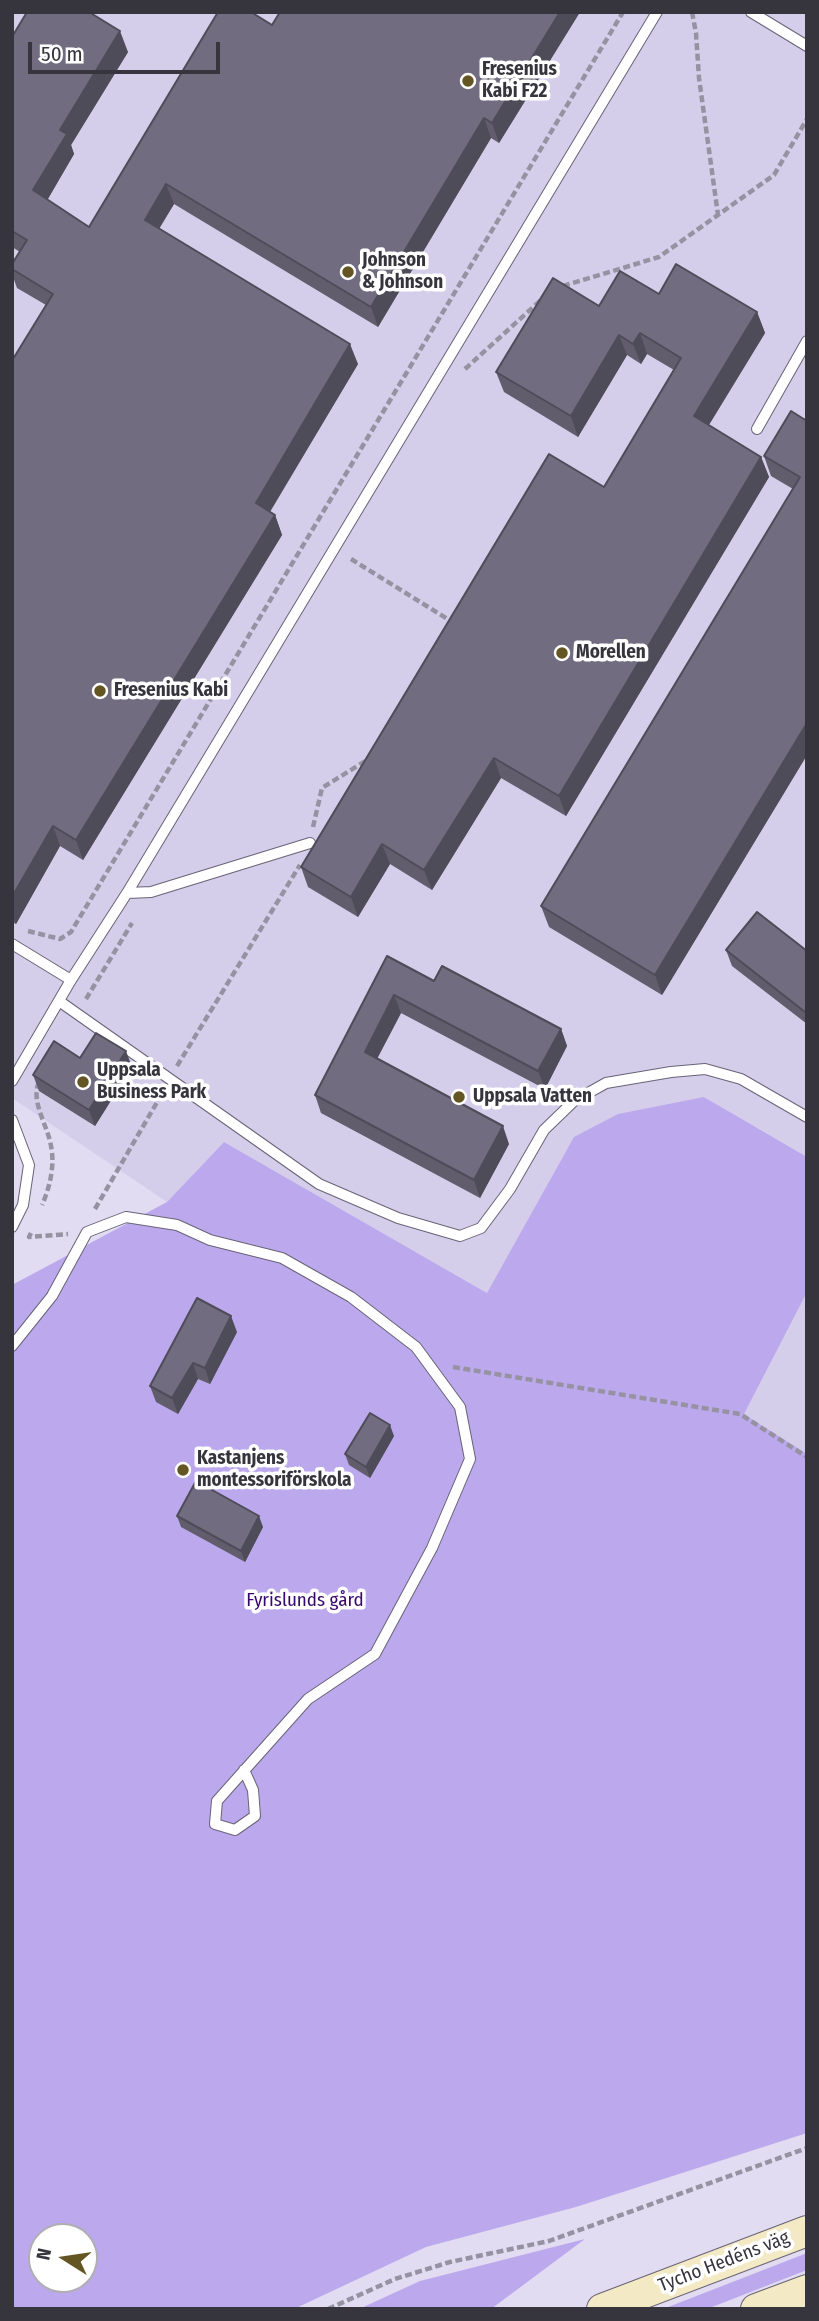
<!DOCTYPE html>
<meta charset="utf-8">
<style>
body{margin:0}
#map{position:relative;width:819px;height:2321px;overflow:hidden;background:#e1dcf1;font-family:"Fira Sans Condensed",sans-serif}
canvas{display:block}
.frame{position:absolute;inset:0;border:14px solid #36343c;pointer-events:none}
.north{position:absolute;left:28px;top:2223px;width:70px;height:70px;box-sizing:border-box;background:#fff;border:2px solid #afaeb1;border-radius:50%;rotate:282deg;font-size:19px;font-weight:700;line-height:28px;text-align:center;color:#36343c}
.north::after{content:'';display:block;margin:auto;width:24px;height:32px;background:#635623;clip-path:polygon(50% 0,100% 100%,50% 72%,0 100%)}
.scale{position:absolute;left:28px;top:42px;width:192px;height:32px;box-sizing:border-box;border:4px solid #36343c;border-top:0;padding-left:9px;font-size:21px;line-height:24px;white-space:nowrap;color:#36343c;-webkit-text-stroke:5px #fff;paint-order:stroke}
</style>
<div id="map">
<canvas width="819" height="2321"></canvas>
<div class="frame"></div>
<div class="north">N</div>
<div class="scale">50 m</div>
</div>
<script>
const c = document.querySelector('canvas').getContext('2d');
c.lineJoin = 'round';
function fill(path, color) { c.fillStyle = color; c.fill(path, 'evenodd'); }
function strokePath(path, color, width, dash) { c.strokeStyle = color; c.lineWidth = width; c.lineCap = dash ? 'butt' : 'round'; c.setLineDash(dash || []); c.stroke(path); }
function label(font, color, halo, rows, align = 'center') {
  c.font = font + ' "Fira Sans Condensed",sans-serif'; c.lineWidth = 7; c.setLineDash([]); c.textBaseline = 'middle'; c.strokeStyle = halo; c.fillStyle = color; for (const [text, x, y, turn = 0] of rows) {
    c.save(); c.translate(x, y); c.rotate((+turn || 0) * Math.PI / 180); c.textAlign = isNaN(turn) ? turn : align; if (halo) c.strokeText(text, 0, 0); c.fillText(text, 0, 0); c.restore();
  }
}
fill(new Path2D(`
 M12,12H807V1157L704,1097L487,1293L224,1142L167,1202L12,1098Z
 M807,1291V1454L743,1413Z`), '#d5ceeb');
fill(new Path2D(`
 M704,1097L807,1157V1292L744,1414L807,1454V2133L576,2207L426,2247L294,2309H12V1285L167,1202L224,1142L487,1293L574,1137L618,1114ZM42,2237H84V2279H42Z
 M585,2239L491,2309H359L420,2281Z
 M807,2253V2270L707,2309H663Z`), '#bca9ed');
const service = new Path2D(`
 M751,12L807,46
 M757,429L807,341
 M127,893L151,892L310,843
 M12,944L71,980
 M59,1001L319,1184L398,1218L460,1236L481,1228L510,1189L544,1130L574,1101L606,1083L671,1072L705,1069L741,1079L807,1117
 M12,1081L71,980L127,893L657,12
 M12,1120L29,1165L23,1205L12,1227
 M12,1346L52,1296L87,1232L126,1217L177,1225L210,1240L282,1258L351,1297L416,1347L460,1407L470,1459L432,1548L375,1654L308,1699L217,1801L215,1824L235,1830L255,1816L253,1790L244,1770`);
const secondary = new Path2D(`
 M602,2309L807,2231
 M756,2309L807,2290`);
strokePath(service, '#686376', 12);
strokePath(secondary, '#686376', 32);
strokePath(new Path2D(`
 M692,12L696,33L699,78L718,215
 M563,286L659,257L774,175L807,119
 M465,369L541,300
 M351,559L454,623
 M313,827L322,788L367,760
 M28,931L60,939L71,932L623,12
 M86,999L132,923
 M177,1066L300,865
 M39,1082C30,1101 48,1126 51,1146C55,1165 50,1187 42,1205
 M95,1209L163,1092
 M31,1233L29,1237L68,1234
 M453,1367L740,1414L807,1457
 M328,2309L395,2279L450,2262L549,2241L807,2148`), '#9692a2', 4.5, [7, 3.5]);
strokePath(service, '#fff', 10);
strokePath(secondary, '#f3e9c4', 30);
fill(new Path2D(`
 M580,12L499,143L491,138L378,327L174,204L159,229L358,364L270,512L275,515L282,535L83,860L60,846L16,924L12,922V358L13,359L46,305L17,288L12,274V264L20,252L12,247V37L128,52L71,145L74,154L47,200L89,227L272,25Z
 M659,294L757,312L765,333L709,425L761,457L769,477L566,816L501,778L432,890L390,864L358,917L308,887L301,867L604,487L674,370L647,354L641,364L627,355L578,437L504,392L496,372L599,306Z
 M807,421V755L662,995L549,927L541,906L793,489L771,476L764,456Z
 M726,950L807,951V1024L732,966Z
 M387,956L434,981L561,1029L567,1046L545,1089L401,1013L377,1059L509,1144L480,1198L321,1113L315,1095Z
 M80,1058L132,1067L95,1126L39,1091L33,1075Z
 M237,1332L210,1384L198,1379L178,1414L156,1402L150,1386Z
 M394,1436L370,1478L349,1465L345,1454Z
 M177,1516L263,1527L245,1562L181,1527Z`), '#615d6d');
fill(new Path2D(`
 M560,12H580L499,143L492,123Z
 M120,31L128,52L71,145L74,154L41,211L33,190L60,130Z
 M484,118L491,138L378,327L371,307Z
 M166,184L174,204L152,240L145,220Z
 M757,312L765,333L702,436L694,416Z
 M640,333L647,354L641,364L633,344Z
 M619,335L627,355L578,437L571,416Z
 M350,344L358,364L263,523L256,503Z
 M761,457L769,477L566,816L559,796Z
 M275,515L282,535L83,860L76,840Z
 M807,723V755L662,995L655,975Z
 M494,758L501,778L432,890L424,870Z
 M53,826L60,846L16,924L12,915V897Z
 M382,844L390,864L358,917L351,897Z
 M394,995L401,1013L371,1070L365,1052Z
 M561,1029L567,1046L545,1089L538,1071Z
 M126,1051L132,1067L95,1126L89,1110Z
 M503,1126L509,1144L480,1198L474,1180Z
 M231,1316L237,1332L210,1384L205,1368Z
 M193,1363L198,1379L178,1414L172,1398Z
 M390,1425L394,1436L370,1478L366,1467Z
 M259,1516L263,1527L245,1562L241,1551Z`), '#4f4c59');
const building = new Path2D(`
 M27,12H89L120,31L60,130L67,134L33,190L89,227L218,12H251L272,25L280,12H560L492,123L484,118L371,307L166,184L145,220L350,344L256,503L275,515L76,840L53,826L12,897V358L13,359L53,294L12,269V264L27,240L12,231V37Z
 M676,264L757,312L694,416L761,457L559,796L494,758L424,870L382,844L351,897L301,867L549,454L604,487L681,358L640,333L633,344L619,335L571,416L496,372L553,278L599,306L620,271L659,294Z
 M791,411L807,421V723L655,975L541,906L800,477L764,456Z
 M757,912L807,951V1010L805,1012L726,950Z
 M387,956L434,981L442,966L561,1029L538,1071L394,995L365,1052L503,1126L474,1180L315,1095Z
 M96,1033L126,1051L89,1110L33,1075L54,1041L80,1058Z
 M197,1298L231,1316L205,1368L193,1363L172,1398L150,1386Z
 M370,1413L390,1425L366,1467L345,1454Z
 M196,1481L259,1516L241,1551L177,1516Z`);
fill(building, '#716c7f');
strokePath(building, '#4f4c59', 2);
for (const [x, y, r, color] of [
 [468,81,7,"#635623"],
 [348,272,7,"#635623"],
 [562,653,7,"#635623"],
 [100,691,7,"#635623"],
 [83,1082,7,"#635623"],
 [459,1097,7,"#635623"],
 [183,1470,7,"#635623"]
]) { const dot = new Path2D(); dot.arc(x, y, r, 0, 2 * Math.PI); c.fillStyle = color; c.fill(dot); strokePath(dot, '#fff', 2.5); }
label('bold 19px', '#36343c', '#fff', [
 ["Fresenius",482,70],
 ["Kabi F22",482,92],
 ["Johnson",362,261],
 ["& Johnson",362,283],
 ["Morellen",576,653],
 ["Fresenius Kabi",114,691],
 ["Uppsala",97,1071],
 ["Business Park",97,1093],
 ["Uppsala Vatten",473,1097],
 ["Kastanjens",197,1459],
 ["montessoriförskola",197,1481]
], 'left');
label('19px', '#38096c', '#fff', [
 ["Fyrislunds gård",305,1601]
]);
label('19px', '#36343c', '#fff', [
 ["Tycho Hedéns väg",724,2262,-21]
]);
</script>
